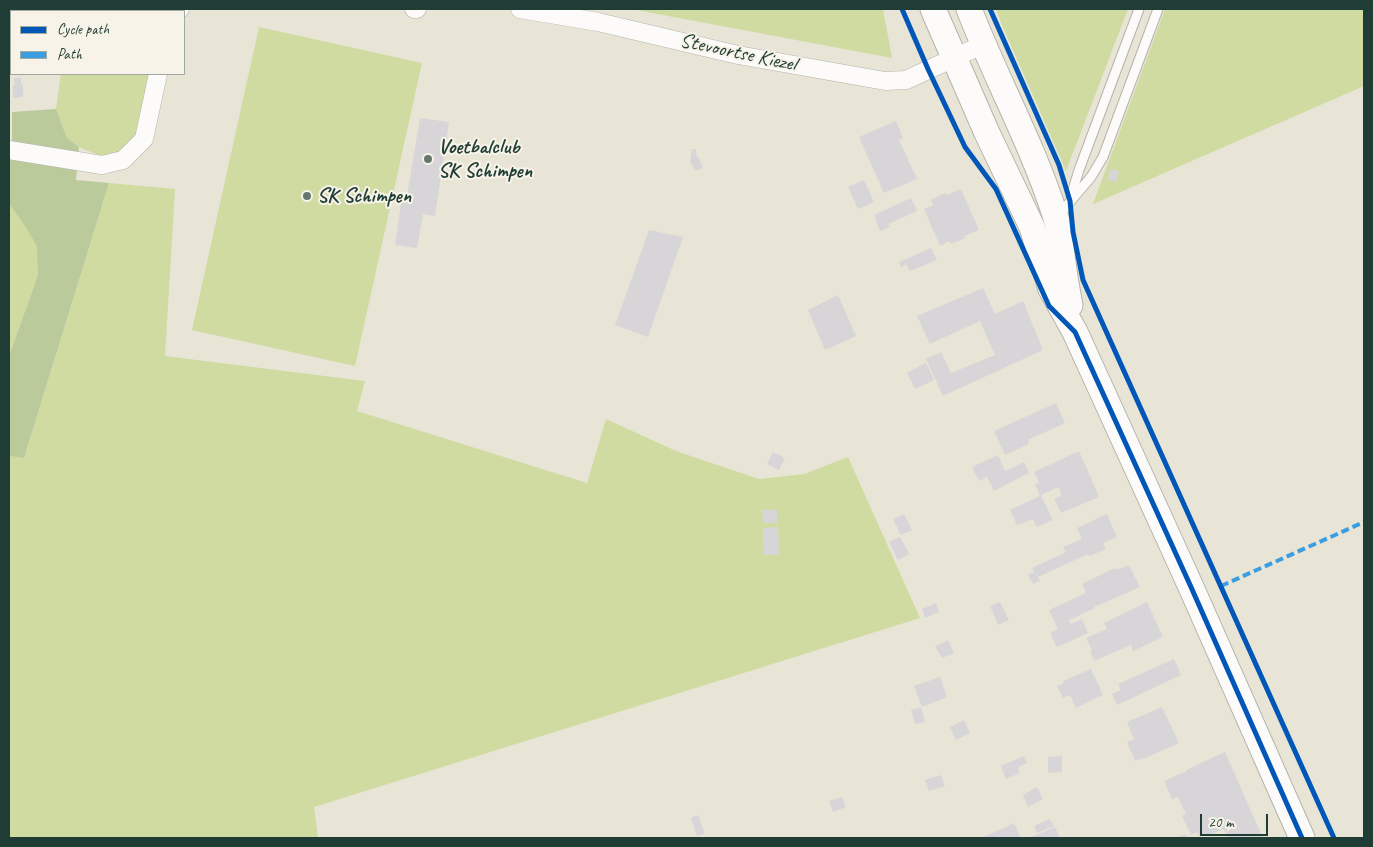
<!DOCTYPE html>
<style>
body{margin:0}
#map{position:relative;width:1373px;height:847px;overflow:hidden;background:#e8e4d6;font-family:Caveat,sans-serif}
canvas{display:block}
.frame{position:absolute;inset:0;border:10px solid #1f3d34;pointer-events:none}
.legend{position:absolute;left:10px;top:10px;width:175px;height:65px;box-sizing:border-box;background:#f7f3e8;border:1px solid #a1aaa0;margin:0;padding:6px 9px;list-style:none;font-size:15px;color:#1f3d34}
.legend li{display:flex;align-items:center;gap:10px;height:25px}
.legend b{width:25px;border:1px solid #a1aaa0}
.scale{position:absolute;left:1200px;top:814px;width:68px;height:22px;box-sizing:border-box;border:2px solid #1f3d34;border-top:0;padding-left:6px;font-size:15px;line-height:18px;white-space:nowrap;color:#1f3d34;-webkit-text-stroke:4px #f7f3e8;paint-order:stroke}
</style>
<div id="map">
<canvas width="1373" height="847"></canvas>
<div class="frame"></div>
<ul class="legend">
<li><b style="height:6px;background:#0057b8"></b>Cycle path</li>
<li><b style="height:6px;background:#3c9ee2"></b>Path</li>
</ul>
<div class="scale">20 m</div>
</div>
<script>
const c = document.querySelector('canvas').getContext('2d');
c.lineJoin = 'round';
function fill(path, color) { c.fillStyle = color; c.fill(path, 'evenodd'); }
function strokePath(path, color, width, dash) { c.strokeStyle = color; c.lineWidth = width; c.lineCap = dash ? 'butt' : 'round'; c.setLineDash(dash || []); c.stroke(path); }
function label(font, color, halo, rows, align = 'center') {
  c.font = font + ' Caveat,sans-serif'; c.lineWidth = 4; c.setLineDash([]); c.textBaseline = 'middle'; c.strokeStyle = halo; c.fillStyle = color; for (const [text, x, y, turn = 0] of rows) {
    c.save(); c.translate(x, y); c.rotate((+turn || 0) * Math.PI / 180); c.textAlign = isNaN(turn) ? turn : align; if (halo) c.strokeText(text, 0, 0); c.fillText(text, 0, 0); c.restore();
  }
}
fill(new Path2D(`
 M70,9H165L164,11H69Z
 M631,9H883L892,58Z
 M996,9H1128L1066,171L1002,25Z
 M1165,9H1364V86L1093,204Z
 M259,27L422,63L355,366L192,330Z
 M61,74H151C146,94 145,118 134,136C128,145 120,152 112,159L103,157L79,147L67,138L56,109Z
 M109,183L175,189L165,356L365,381L357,411L587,483L606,419L676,451L759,479L804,474L848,457L920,618L314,807L318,838H9V456L24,458Z
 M9,204L23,223L38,246V275L9,356Z`), '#d0dba2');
fill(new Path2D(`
 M56,109L67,138L79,147L76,180L109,183L24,458L9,456V356L38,275L37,246L23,223L9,204V142H12V112Z`), '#baca9a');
fill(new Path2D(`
 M44,9H56L55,11H44Z
 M14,78H21V85L23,84V97L13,98V85H15Z
 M420,118L449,122L435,216L423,214L417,248L395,245L402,196H407Z
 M896,121L903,138L899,140L917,179L884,193L859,137Z
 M692,149H696L697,157L699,158L703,168L695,171L690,161Z
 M1110,169L1119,171L1116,182L1108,180Z
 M864,180L874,202L858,209L848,187Z
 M961,189L979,230L964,236L965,238L951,244L950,241L940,246L924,209L933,205L931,200L945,193L947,195Z
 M911,198L917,211L888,224L890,227L880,231L874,215Z
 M649,230L683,237L648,337L615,325Z
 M931,248L937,260L910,271L906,264L901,267L899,262Z
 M983,288L995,314L1023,301L1043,350L943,396L926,359L941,352L951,373L995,355L980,321L930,344L917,316Z
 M838,295L856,336L825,350L808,310Z
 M926,363L934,380L915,389L907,373Z
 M1056,403L1065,423L1028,440L1029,444L1005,455L994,431Z
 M1079,451L1099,497L1061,513L1054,499L1062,495L1058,487L1041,495L1053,520L1037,527L1033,519L1017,525L1010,510L1040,496L1035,484L1039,483L1034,472Z
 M773,452L785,458L779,470L767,464Z
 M998,455L1005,471L1024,462L1029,473L994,491L987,477L979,481L972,467Z
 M762,510H777V523H763Z
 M904,514L912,530L901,535L893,519Z
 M1107,514L1117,537L1103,543L1106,549L1090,556L1088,554L1038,577L1040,581L1033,584L1028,575L1034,572L1032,568L1066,552L1063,547L1082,539L1077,528Z
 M778,527L779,555H764L763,528Z
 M900,537L909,554L898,560L889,542Z
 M1129,565L1140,587L1094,607L1095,608L1069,620L1071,624L1082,619L1088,633L1057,647L1050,633L1058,629L1049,610L1086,593L1082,584L1115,568L1116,570Z
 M1000,602L1009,620L998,625L990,606Z
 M1147,602L1163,637L1133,651L1131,645L1094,661L1090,651L1092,650L1086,638L1107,629L1104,623Z
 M936,603L939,612L925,618L922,609Z
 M948,640L954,653L942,658L935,646Z
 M1174,659L1181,675L1117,705L1112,694L1121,690L1118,684Z
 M1091,669L1103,695L1076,708L1070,695L1063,698L1057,686L1064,683L1063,681Z
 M940,677L947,697L922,707L914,686Z
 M921,707L925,722L915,724L911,710Z
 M1162,707L1179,743L1143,759V758L1135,761L1127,742L1134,739L1127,722Z
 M964,720L970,733L956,740L950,727Z
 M1225,752L1247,802L1263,838H1228L1224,829L1207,836L1206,834L1199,836L1197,832L1191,835L1182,816L1186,814L1178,797L1172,799L1164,781L1187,771L1186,770Z
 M1024,756L1027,763L1018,767L1020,773L1006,779L1001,766Z
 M1062,756V772L1048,773V757Z
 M941,775L945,786L929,791L925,780Z
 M1037,787L1043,799L1028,807L1023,795Z
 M842,797L846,807L833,812L829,801Z
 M698,815L705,834L697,836L691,818Z
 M1050,819L1054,826L1037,833L1034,826Z
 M1014,823L1021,838H985L984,837Z
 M1055,827L1060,838H1029Z
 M1186,834L1187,838H1174Z`), '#d8d5d9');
const service = new Path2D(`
 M1071,196L1079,170L1139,9
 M1058,216L1091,177L1103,157L1158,9`);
const minor = new Path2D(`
 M414,9H417
 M520,9L598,22L738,55L885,81L906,80L982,45
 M178,11L180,9
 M9,150L102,165L123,160L144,139L158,74`);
const secondary = new Path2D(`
 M933,9L987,133L1032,227L1051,289L1075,332L1191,587L1302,838
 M969,9C996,79 1033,145 1056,218C1060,232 1061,248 1063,263C1065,277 1067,291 1070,305`);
strokePath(service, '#b4b4ab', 11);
strokePath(minor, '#b4b4ab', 19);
strokePath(secondary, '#b4b4ab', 27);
strokePath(service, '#fcfbf9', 9);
strokePath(minor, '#fcfbf9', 18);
strokePath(secondary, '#fcfbf9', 25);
strokePath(new Path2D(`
 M1221,586L1364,522`), '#3c9ee2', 4, [8, 4]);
strokePath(new Path2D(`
 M902,9L928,69L965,147L996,189L1049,306L1075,332L1191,587L1302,838
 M990,9L1059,165L1070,201L1073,232L1083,280L1334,838`), '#0057b8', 5);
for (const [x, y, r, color] of [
 [428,159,5,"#65776d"],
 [307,196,5,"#65776d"]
]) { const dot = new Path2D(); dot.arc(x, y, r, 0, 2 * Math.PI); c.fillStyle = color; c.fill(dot); strokePath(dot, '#f7f3e8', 2); }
label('21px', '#1f3d34', '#f7f3e8', [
 ["Stevoortse Kiezel",738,53,12]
]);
label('bold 21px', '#1f3d34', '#f7f3e8', [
 ["Voetbalclub",438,147],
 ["SK Schimpen",438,171],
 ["SK Schimpen",317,196]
], 'left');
</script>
